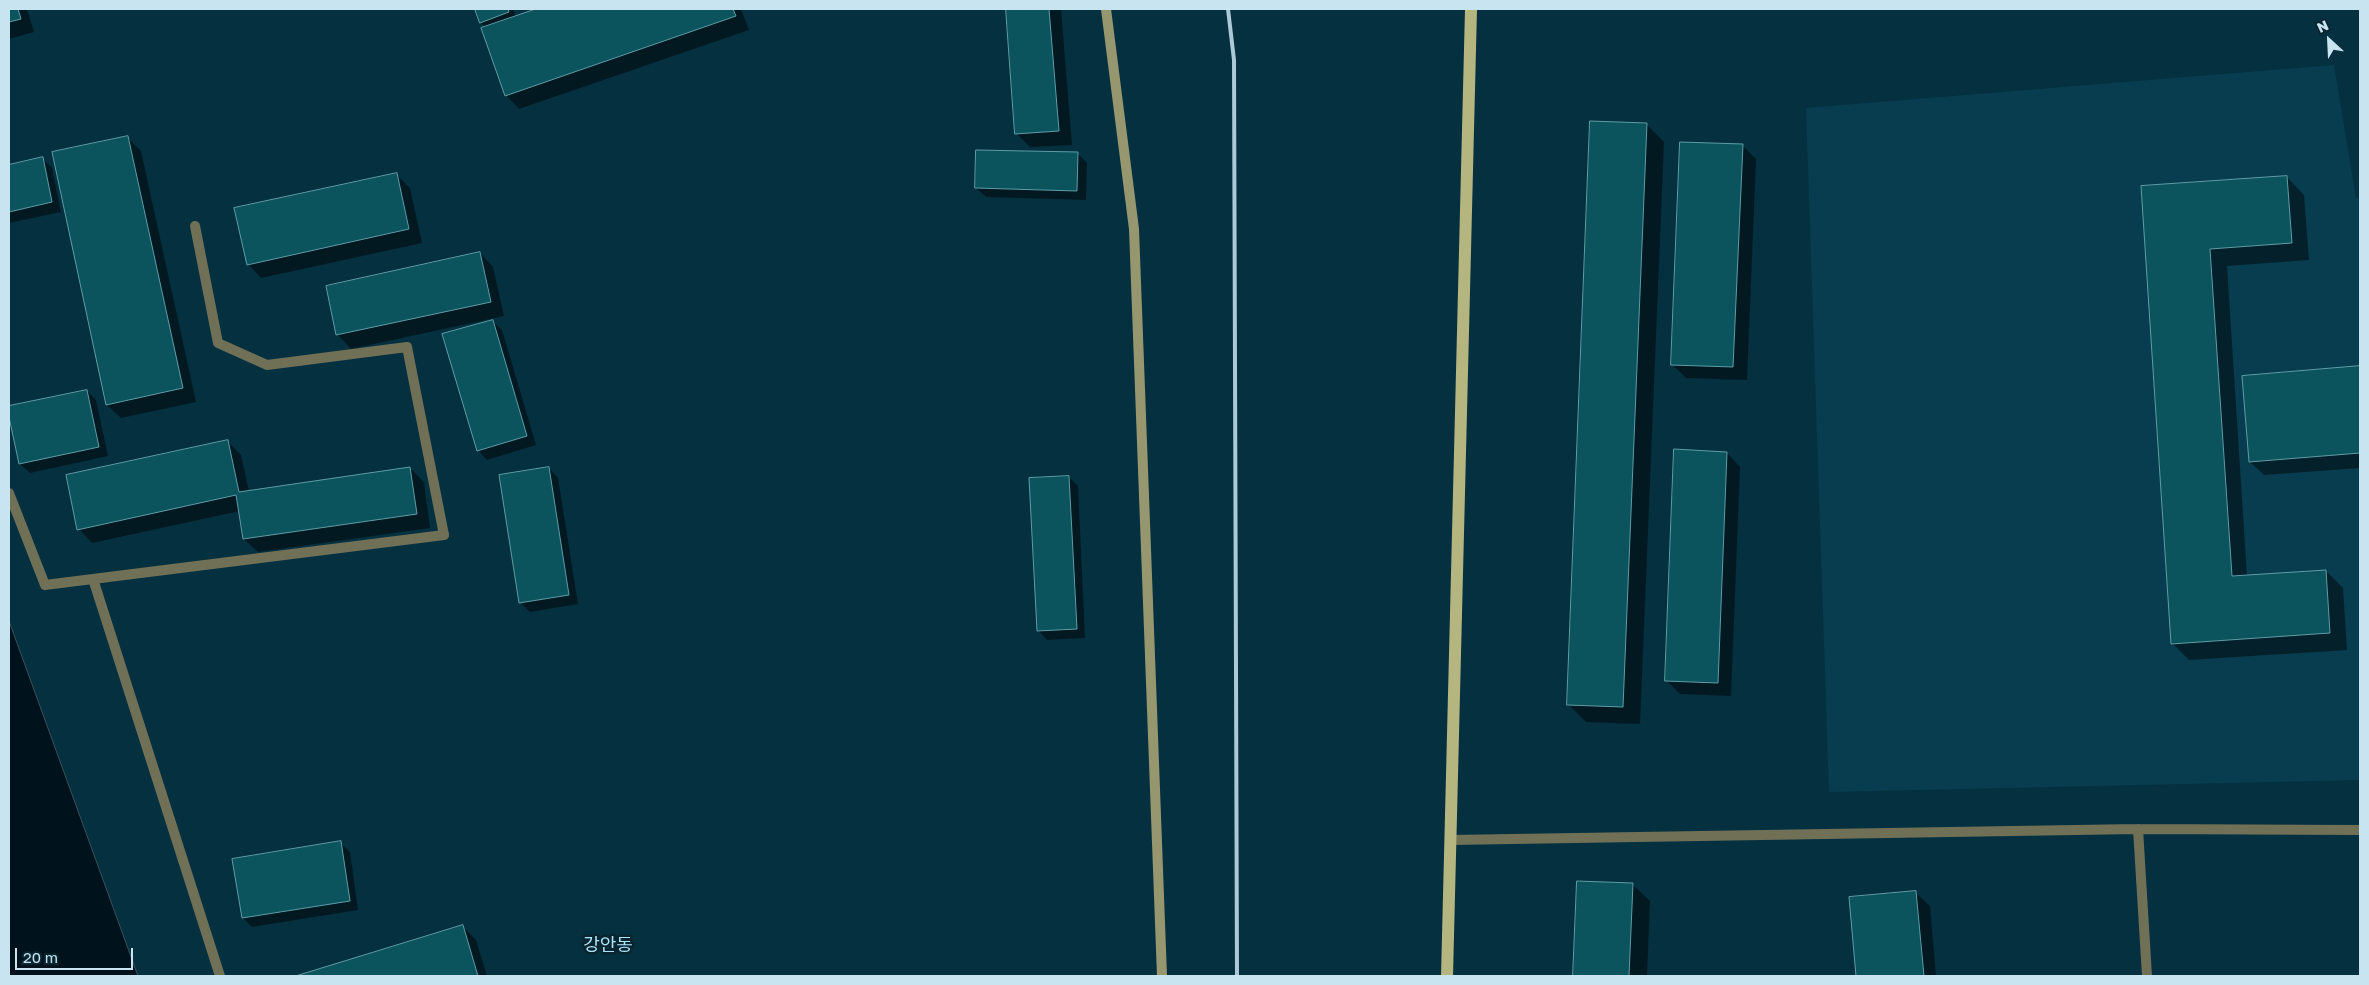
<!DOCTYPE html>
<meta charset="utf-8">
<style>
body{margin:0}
#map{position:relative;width:2369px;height:985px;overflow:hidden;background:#053040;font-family:"Golos Text",sans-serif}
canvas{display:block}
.frame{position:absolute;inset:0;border:10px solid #c9e4f1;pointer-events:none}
.north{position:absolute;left:2304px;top:15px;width:50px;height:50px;-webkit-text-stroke:4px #092530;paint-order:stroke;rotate:335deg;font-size:14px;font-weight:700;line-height:20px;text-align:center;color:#c9e4f1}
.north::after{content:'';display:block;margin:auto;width:18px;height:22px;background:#c9e4f1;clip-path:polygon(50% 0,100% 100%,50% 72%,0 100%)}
.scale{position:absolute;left:15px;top:948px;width:118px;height:22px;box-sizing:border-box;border:2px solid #c9e4f1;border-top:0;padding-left:6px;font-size:15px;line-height:18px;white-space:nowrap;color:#c9e4f1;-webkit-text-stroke:4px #092530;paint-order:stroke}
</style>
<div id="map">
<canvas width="2369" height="985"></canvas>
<div class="frame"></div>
<div class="north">N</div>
<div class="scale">20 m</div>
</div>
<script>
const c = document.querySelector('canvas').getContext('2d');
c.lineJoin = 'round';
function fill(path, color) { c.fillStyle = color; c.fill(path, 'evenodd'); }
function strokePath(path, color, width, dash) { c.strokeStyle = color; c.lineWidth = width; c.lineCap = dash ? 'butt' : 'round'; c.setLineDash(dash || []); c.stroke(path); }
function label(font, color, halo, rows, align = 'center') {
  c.font = font + ' "Golos Text","Noto Sans KR",sans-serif'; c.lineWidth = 5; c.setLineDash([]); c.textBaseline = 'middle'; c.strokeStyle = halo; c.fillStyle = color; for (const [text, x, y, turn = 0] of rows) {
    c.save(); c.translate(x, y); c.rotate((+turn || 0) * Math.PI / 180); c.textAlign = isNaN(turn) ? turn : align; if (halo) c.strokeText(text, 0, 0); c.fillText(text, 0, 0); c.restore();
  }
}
fill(new Path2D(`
 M2334,65L2356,198L2360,199V780L1829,792L1806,108Z`), '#083d50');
const water = new Path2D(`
 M9,621L138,976H9Z`);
fill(water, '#00121b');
strokePath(water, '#3c515b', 1);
fill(new Path2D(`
 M9,9H27L34,32L9,39Z
 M476,9H513L516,17L540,9H741L749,30L519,109L506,95L486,27L481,23Z
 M1007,9H1061L1072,145L1030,147L1017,134Z
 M1646,124L1664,142L1640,724L1586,722L1568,704Z
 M127,137L141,151L196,402L121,418L107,405Z
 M1742,145L1756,159L1747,380L1686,378L1672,364Z
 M1077,153L1087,163L1086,200L986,197L976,188Z
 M42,158L52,168L61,212L9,223V166Z
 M396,174L410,188L422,243L261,278L248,264Z
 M2287,177L2304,195L2309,260L2227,266L2247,576L2326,571L2343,588L2347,650L2189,660L2172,643L2142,188Z
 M480,253L493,267L504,316L351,349L338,335L327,286Z
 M492,321L502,330L536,445L487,460L478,450Z
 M2360,367V468L2264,475L2250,462L2244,377Z
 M87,391L96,400L108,456L30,473L20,464L9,408Z
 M227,441L241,455L249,492L410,468L424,482L430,528L258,552L244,539L240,511L92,543L79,529Z
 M1727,453L1740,467L1731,696L1680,694L1666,680Z
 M549,468L558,478L578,604L530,612L520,602Z
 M1069,477L1078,486L1085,638L1047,640L1038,630Z
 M340,843L350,852L358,910L252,927L243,918Z
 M1578,882L1632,884L1650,901L1647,976H1574Z
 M1916,893L1930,906L1936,976H1857L1851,899Z
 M462,926L476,940L487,976H300Z`), '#0007');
const building = new Path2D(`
 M9,9H18L21,19L9,22Z
 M475,9H508L509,12L480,23Z
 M536,9H733L736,16L505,96L481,28Z
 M1006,9H1049L1059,131L1015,134Z
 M1590,121L1647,123L1623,707L1567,705Z
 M128,136L183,388L106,405L52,152Z
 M1680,142L1743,144L1733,367L1671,365Z
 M976,150L1078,152L1077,191L975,188Z
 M43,157L52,202L9,212V165Z
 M397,173L409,229L247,265L234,208Z
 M2287,176L2292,243L2210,249L2232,576L2326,570L2330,633L2171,644L2141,186Z
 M480,252L491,302L336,335L326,286Z
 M493,320L527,436L477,451L442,334Z
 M2360,366V453L2249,462L2242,376Z
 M87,390L99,447L19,464L9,417V406Z
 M228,440L239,492L410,467L417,514L243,539L236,495L77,530L66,475Z
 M1674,449L1727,452L1718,683L1665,681Z
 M549,467L569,595L519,603L499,475Z
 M1069,476L1077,629L1037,631L1029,478Z
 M341,841L350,901L242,918L232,859Z
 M1577,881L1633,883L1629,976H1573Z
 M1916,891L1924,976H1856L1849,897Z
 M463,925L478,976H296Z`);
fill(building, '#0c545d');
strokePath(building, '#5e9ca6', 1);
strokePath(new Path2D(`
 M195,226L218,343L267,365L407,347L444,535`), '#707057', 10);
strokePath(new Path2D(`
 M9,493L45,585L444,535
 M93,579L220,976
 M2138,829L2147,976
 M1450,840L2138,829L2360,830`), '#707057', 10);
strokePath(new Path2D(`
 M1106,9L1134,229L1162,976`), '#97976f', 10);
strokePath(new Path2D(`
 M1447,976L1471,9`), '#b5b580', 12);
strokePath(new Path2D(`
 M1228,9L1234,60L1237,976`), '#abc9d6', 4);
label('18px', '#ade4fd', '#092530', [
 ["강안동",608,945]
]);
</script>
